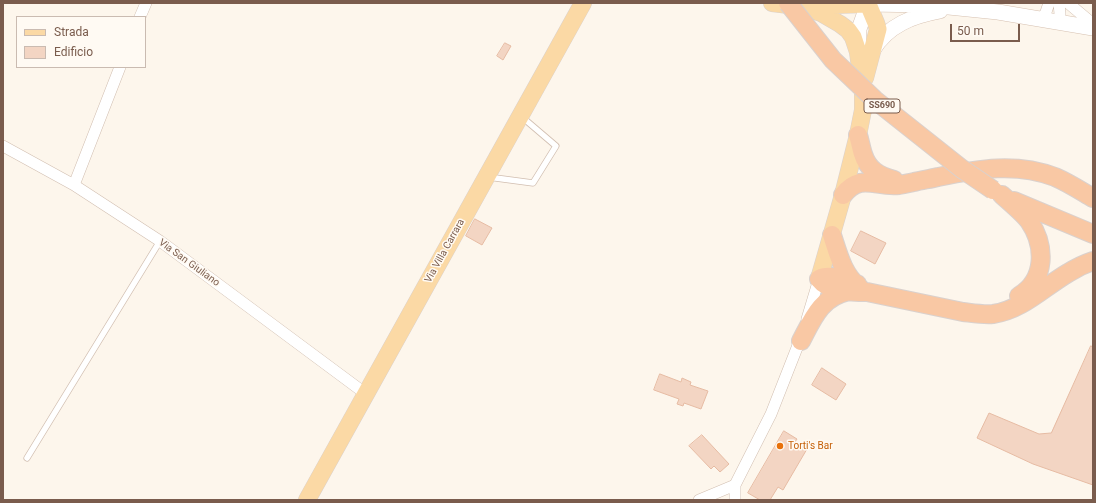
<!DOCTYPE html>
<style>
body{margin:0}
#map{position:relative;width:1096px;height:503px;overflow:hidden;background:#fdf6ec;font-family:Roboto,sans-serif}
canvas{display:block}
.frame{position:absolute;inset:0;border:4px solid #7a5c4d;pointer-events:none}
.legend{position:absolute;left:16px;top:16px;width:130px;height:52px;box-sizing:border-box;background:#fffaf3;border:1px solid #cabbb1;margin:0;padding:5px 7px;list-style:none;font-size:12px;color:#7a5c4d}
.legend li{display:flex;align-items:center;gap:8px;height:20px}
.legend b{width:20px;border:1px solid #cabbb1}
.scale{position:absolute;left:950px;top:24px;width:70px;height:18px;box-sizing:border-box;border:2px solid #7a5c4d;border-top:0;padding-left:5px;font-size:12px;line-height:14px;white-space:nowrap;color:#7a5c4d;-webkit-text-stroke:3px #fffaf3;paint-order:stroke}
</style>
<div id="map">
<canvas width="1096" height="503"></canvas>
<div class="frame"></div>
<ul class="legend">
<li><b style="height:5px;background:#fbd9a5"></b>Strada</li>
<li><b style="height:11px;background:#f3d5c3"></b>Edificio</li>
</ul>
<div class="scale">50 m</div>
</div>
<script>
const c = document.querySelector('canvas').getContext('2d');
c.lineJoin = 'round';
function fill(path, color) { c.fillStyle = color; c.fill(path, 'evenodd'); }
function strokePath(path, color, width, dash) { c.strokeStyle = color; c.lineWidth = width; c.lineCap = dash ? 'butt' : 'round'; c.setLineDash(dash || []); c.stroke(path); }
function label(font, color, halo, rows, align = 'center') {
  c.font = font + ' Roboto,sans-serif'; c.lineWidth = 3; c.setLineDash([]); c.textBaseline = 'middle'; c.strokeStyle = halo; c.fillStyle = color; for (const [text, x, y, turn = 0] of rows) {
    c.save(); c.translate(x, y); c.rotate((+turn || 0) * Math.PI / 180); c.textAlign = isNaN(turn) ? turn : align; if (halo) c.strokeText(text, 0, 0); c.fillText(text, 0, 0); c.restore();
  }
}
const building = new Path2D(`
 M505,43L511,46L503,60L497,56Z
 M475,219L492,228L482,245L466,236Z
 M861,231L886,243L875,264L851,251Z
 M1091,346L1093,347V485L1033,464L977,438L989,413L1039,434L1051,433Z
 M822,368L846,384L836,400L812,385Z
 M660,374L681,382L682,378L691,382L690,385L708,391L701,409L684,403L683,406L677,404L679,399L654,390Z
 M784,431L797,439L795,442L807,449L783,490L778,487L770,500H760L748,493Z
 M702,435L729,464L720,472L714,466L711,469L689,446Z`);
fill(building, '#f3d5c3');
strokePath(building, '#e6bba3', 1);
const service = new Path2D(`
 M488,177L533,183L556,146L522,117
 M27,458L160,241`);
const minor = new Path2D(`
 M1068,3L1093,24
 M140,17L146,3
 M1042,19L1046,12L1049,3
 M1059,22L1060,14L1059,3
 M3,146L74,185L160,241L366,394
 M74,185L120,67
 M807,319L819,279
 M735,485L771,414L802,335
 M699,500L735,485V500`);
const secondary = new Path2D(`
 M873,50C888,25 913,16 940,11
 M858,51L859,29L868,4L929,5L998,12L1093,28`);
const primary = new Path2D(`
 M772,3L797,6L868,4L876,23L878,29L865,78
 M797,6L812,10L821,13L840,24L848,30L853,37L858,52L863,90V110L858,135L843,195L819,279
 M307,500L583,3`);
const trunk = new Path2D(`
 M858,135C860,141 861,148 863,154C868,170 879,176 894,180
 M843,195C861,172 876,188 899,185C905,184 909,183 914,182C922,180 930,179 938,177C978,169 1016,162 1055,177C1069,183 1081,191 1093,198
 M1002,195C1010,202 1024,214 1029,221C1046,246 1046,280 1019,296
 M1014,201L1093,234
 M832,235C838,253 843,275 859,287
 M857,284C845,281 831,273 819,279C829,292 852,292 867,292L963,312C972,313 984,315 993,314C1022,310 1044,287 1068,273C1076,268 1084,264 1093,261
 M801,341C813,318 821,297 849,291`);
strokePath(service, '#d1beb0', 7);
strokePath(minor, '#d1beb0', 12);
strokePath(secondary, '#d6c0b0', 16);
strokePath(primary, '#dad1cd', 18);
strokePath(trunk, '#dad1cd', 20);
strokePath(service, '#fff', 5.5);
strokePath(minor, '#fff', 11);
strokePath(secondary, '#fff', 15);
strokePath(primary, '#fbd9a5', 17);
strokePath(trunk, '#f9c8a4', 18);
const trunkBridge = new Path2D(`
 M788,3L833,60L875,100L962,169L993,190`);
strokePath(trunkBridge, '#dad1cd', 20, []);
strokePath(trunkBridge, '#f9c8a4', 18);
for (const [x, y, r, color] of [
 [780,446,4,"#e8710a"]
]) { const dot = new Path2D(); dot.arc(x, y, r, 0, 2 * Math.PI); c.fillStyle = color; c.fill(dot); strokePath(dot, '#fffaf3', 1.5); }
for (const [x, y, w] of [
 [882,106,36]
]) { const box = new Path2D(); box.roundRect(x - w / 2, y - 7, w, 14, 3); c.fillStyle = '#fffaf3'; c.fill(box); strokePath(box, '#7a5c4d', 1); }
label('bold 9px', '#7a5c4d', null, [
 ["SS690",882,106]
]);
label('10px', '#7a5c4d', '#fffaf3', [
 ["Via Villa Carrara",445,251,-61],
 ["Via San Giuliano",189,263,36]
]);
label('10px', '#c56008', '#fffaf3', [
 ["Torti's Bar",788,446]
], 'left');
</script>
